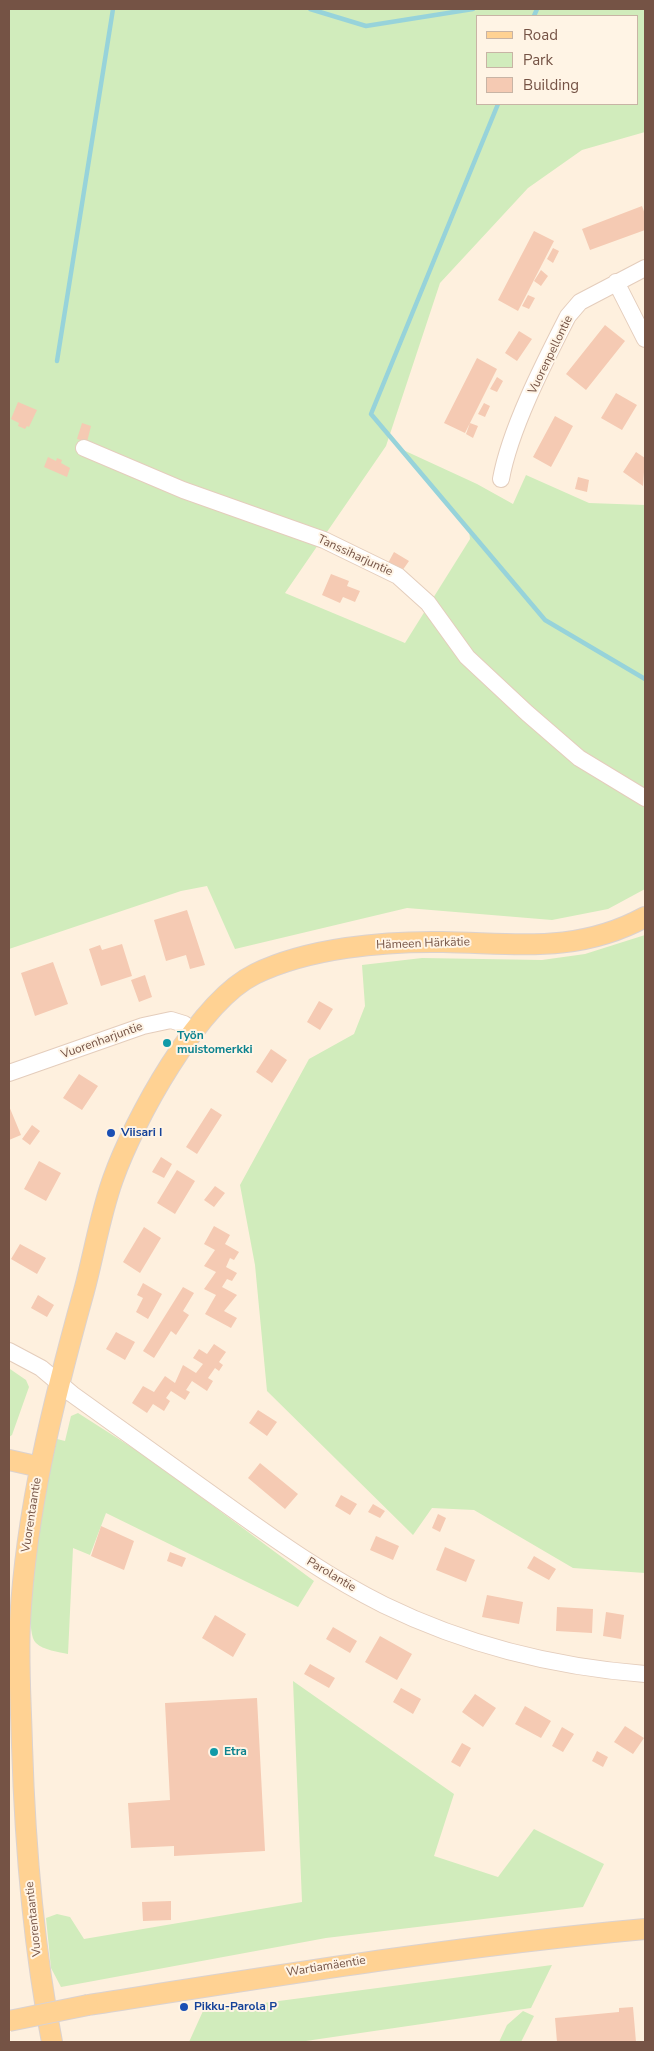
<!DOCTYPE html>
<meta charset="utf-8">
<style>
body{margin:0}
#map{position:relative;width:654px;height:2051px;overflow:hidden;background:#fef0de;font-family:"Nunito Sans",sans-serif}
canvas{display:block}
.frame{position:absolute;inset:0;border:10px solid #755345;pointer-events:none}
.legend{position:absolute;left:476px;top:15px;width:162px;height:90px;box-sizing:border-box;background:#fff4e5;border:1px solid #c8b4a5;margin:0;padding:6px 9px;list-style:none;font-size:15px;color:#755345}
.legend li{display:flex;align-items:center;gap:10px;height:25px}
.legend b{width:25px;border:1px solid #c8b4a5}
</style>
<div id="map">
<canvas width="654" height="2051"></canvas>
<div class="frame"></div>
<ul class="legend">
<li><b style="height:6px;background:#ffd293"></b>Road</li>
<li><b style="height:14px;background:#d1ecbc"></b>Park</li>
<li><b style="height:14px;background:#f5cab3"></b>Building</li>
</ul>
</div>
<script>
const c = document.querySelector('canvas').getContext('2d');
c.lineJoin = 'round';
function fill(path, color) { c.fillStyle = color; c.fill(path, 'evenodd'); }
function strokePath(path, color, width, dash) { c.strokeStyle = color; c.lineWidth = width; c.lineCap = dash ? 'butt' : 'round'; c.setLineDash(dash || []); c.stroke(path); }
function label(font, color, halo, rows, align = 'center') {
  c.font = font + ' "Nunito Sans",sans-serif'; c.lineWidth = 4; c.setLineDash([]); c.textBaseline = 'middle'; c.strokeStyle = halo; c.fillStyle = color; for (const [text, x, y, turn = 0] of rows) {
    c.save(); c.translate(x, y); c.rotate((+turn || 0) * Math.PI / 180); c.textAlign = isNaN(turn) ? turn : align; if (halo) c.strokeText(text, 0, 0); c.fillText(text, 0, 0); c.restore();
  }
}
fill(new Path2D(`
 M9,9H645V132L582,150L528,188L440,283L386,446L285,593L405,643L470,539L469,530L401,449L477,484L513,504L526,475L589,503L645,505V889L608,909L552,920L407,908L235,949L207,886L181,891L9,949ZM478,16H638V104H478Z
 M645,935V1573L573,1568L474,1510L432,1508L413,1535L267,1391L255,1265L240,1185L309,1059L354,1034L365,1006L362,965L422,958L542,960L585,954Z
 M10,1369L26,1380L29,1387L12,1435L9,1437Z
 M78,1413L150,1459L314,1581L298,1607L106,1513L90,1555L73,1548L68,1654C59,1652 43,1650 36,1643C18,1624 50,1469 57,1439L65,1441L71,1416Z
 M293,1681L454,1794L434,1856L498,1877L534,1829L604,1864L583,1907L326,1938L61,1987L51,1968L46,1918L57,1914L70,1917L84,1939L302,1902Z
 M552,1965L531,2008L299,2042H189L203,2011Z
 M523,2011L534,2016L521,2042H499L507,2025Z`), '#d1ecbc');
strokePath(new Path2D(`
 M310,9L366,26L473,9
 M534,16L537,9
 M498,104L371,414L545,620L645,679
 M57,361L113,9`), '#97d3da', 4.5);
fill(new Path2D(`
 M642,206L645,214V230L590,250L582,229Z
 M534,231L554,241L518,311L498,300Z
 M553,248L559,251L553,263L547,259Z
 M541,270L548,276L541,286L534,281Z
 M528,295L535,298L529,309L522,306Z
 M605,325L625,341L586,390L566,374Z
 M519,331L532,339L517,361L505,353Z
 M477,358L497,369L465,433L444,423Z
 M497,377L503,381L497,392L490,389Z
 M616,393L637,405L622,430L601,418Z
 M18,402L37,410L29,427L27,426L25,429L18,426L19,423L11,419Z
 M484,403L490,406L485,417L478,414Z
 M555,416L573,426L551,467L533,457Z
 M82,423L91,426L87,442L77,439Z
 M470,423L478,426L473,438L466,434Z
 M636,452L645,458L643,486L623,472Z
 M48,457L56,461L57,458L62,460L61,463L70,468L67,477L44,467Z
 M578,477L589,480L587,492L575,489Z
 M394,552L409,561L402,571L388,563Z
 M331,574L349,581L347,586L360,591L355,602L343,597L340,603L322,595Z
 M187,910L205,965L190,969L186,955L166,961L154,920Z
 M122,944L132,976L101,986L89,949L100,945L102,950Z
 M53,962L68,1004L35,1016L21,973Z
 M145,975L152,997L139,1002L131,980Z
 M319,1001L333,1009L320,1030L307,1022Z
 M271,1049L287,1060L272,1083L256,1072Z
 M79,1074L98,1086L82,1110L63,1098Z
 M9,1106L21,1135L9,1140Z
 M211,1108L222,1115L197,1154L186,1147Z
 M32,1125L40,1131L30,1145L22,1139Z
 M161,1157L172,1164L164,1178L152,1172Z
 M39,1161L61,1173L46,1201L24,1189Z
 M177,1170L195,1181L175,1214L157,1203Z
 M215,1186L225,1193L214,1207L204,1200Z
 M214,1226L230,1235L225,1244L239,1252L234,1260L230,1258L226,1267L237,1273L232,1281L227,1279L222,1287L237,1295L224,1311L237,1318L231,1328L205,1314L216,1295L204,1289L216,1272L204,1266L215,1250L204,1244Z
 M144,1227L161,1238L140,1273L123,1262Z
 M20,1244L46,1258L37,1274L11,1259Z
 M143,1283L162,1294L148,1319L136,1312L143,1298L137,1295Z
 M183,1287L194,1293L183,1311L189,1315L176,1335L171,1331L154,1358L143,1351Z
 M38,1295L54,1305L47,1317L31,1308Z
 M116,1332L135,1342L125,1360L106,1349Z
 M214,1344L226,1352L219,1362L223,1365L219,1371L215,1368L208,1378L213,1381L207,1391L192,1381L186,1390L190,1392L185,1400L171,1391L166,1398L170,1401L164,1411L153,1404L147,1413L132,1403L143,1386L154,1392L165,1376L175,1383L183,1365L196,1373L203,1364L193,1358L199,1349L207,1354Z
 M258,1410L277,1422L267,1436L249,1423Z
 M260,1463L298,1494L285,1509L248,1478Z
 M341,1495L357,1504L350,1515L335,1506Z
 M373,1504L385,1511L380,1518L368,1512Z
 M438,1514L446,1518L440,1532L432,1528Z
 M101,1526L134,1541L124,1570L91,1556Z
 M376,1536L399,1546L393,1560L370,1550Z
 M445,1547L475,1560L466,1582L436,1570Z
 M170,1552L186,1558L182,1567L167,1561Z
 M534,1556L556,1569L549,1580L527,1568Z
 M487,1595L523,1602L519,1624L482,1617Z
 M557,1607L593,1609L592,1633L556,1631Z
 M606,1612L624,1615L621,1639L603,1636Z
 M215,1615L246,1634L233,1657L202,1638Z
 M333,1627L357,1641L350,1653L326,1639Z
 M380,1636L412,1654L397,1680L365,1662Z
 M310,1664L335,1678L329,1688L304,1674Z
 M401,1688L421,1699L413,1714L393,1702Z
 M475,1694L496,1708L483,1727L462,1712Z
 M257,1698L265,1851L174,1856V1846L131,1848L128,1803L170,1800L165,1703Z
 M525,1706L551,1721L541,1738L515,1724Z
 M625,1726L644,1738L633,1754L614,1742Z
 M562,1727L574,1734L563,1752L552,1746Z
 M462,1743L471,1748L460,1767L451,1762Z
 M597,1751L608,1757L603,1767L592,1761Z
 M171,1901V1920L143,1921L142,1902Z
 M633,2007L636,2042H557L555,2018L619,2012V2008Z`), '#f5cab3');
const minor = new Path2D(`
 M616,282L645,339
 M84,448L183,490L324,540L398,576L428,603L467,657L527,713L579,758L645,798
 M501,479C510,429 544,363 568,316L580,302L645,268
 M9,1073L143,1026L171,1020L184,1024L195,1032
 M9,1351L41,1368L72,1394C125,1432 178,1470 231,1508C280,1543 330,1578 384,1605C466,1645 555,1667 645,1674`);
const major = new Path2D(`
 M9,1460L40,1467
 M88,2005C274,1976 458,1946 645,1929
 M52,2042C33,1944 25,1845 22,1745C21,1704 18,1663 20,1622C26,1509 54,1399 84,1291C94,1254 100,1215 113,1179C134,1120 198,1002 255,974C308,948 384,941 443,942C516,943 577,954 645,917`);
strokePath(minor, '#e4cdbc', 18);
strokePath(major, '#dbd2cf', 22);
strokePath(minor, '#fff', 16);
strokePath(major, '#ffd293', 20);
const majorBridge = new Path2D(`
 M9,2021L88,2005`);
strokePath(majorBridge, '#dbd2cf', 22, []);
strokePath(majorBridge, '#ffd293', 20);
for (const [x, y, r, color] of [
 [167,1043,5,"#0f9aa8"],
 [111,1133,5,"#1a4fb4"],
 [214,1752,5,"#0f9aa8"],
 [184,2007,5,"#1a4fb4"]
]) { const dot = new Path2D(); dot.arc(x, y, r, 0, 2 * Math.PI); c.fillStyle = color; c.fill(dot); strokePath(dot, '#fff4e5', 2); }
label('12px', '#755345', '#fff4e5', [
 ["Vuorenpellontie",551,355,-64],
 ["Tanssiharjuntie",355,556,25],
 ["Hämeen Härkätie",423,944,-2],
 ["Vuorenharjuntie",102,1041,-20],
 ["Vuorentaantie",32,1515,-81],
 ["Parolantie",331,1575,31],
 ["Vuorentaantie",34,1919,-96],
 ["Wartiamäentie",326,1967,-9]
]);
label('bold 12px', '#0d838f', '#fff4e5', [
 ["Työn",177,1036],
 ["muistomerkki",177,1050],
 ["Etra",224,1752]
], 'left');
label('bold 12px', '#164399', '#fff4e5', [
 ["Viisari I",121,1133],
 ["Pikku-Parola P",194,2007]
], 'left');
</script>
